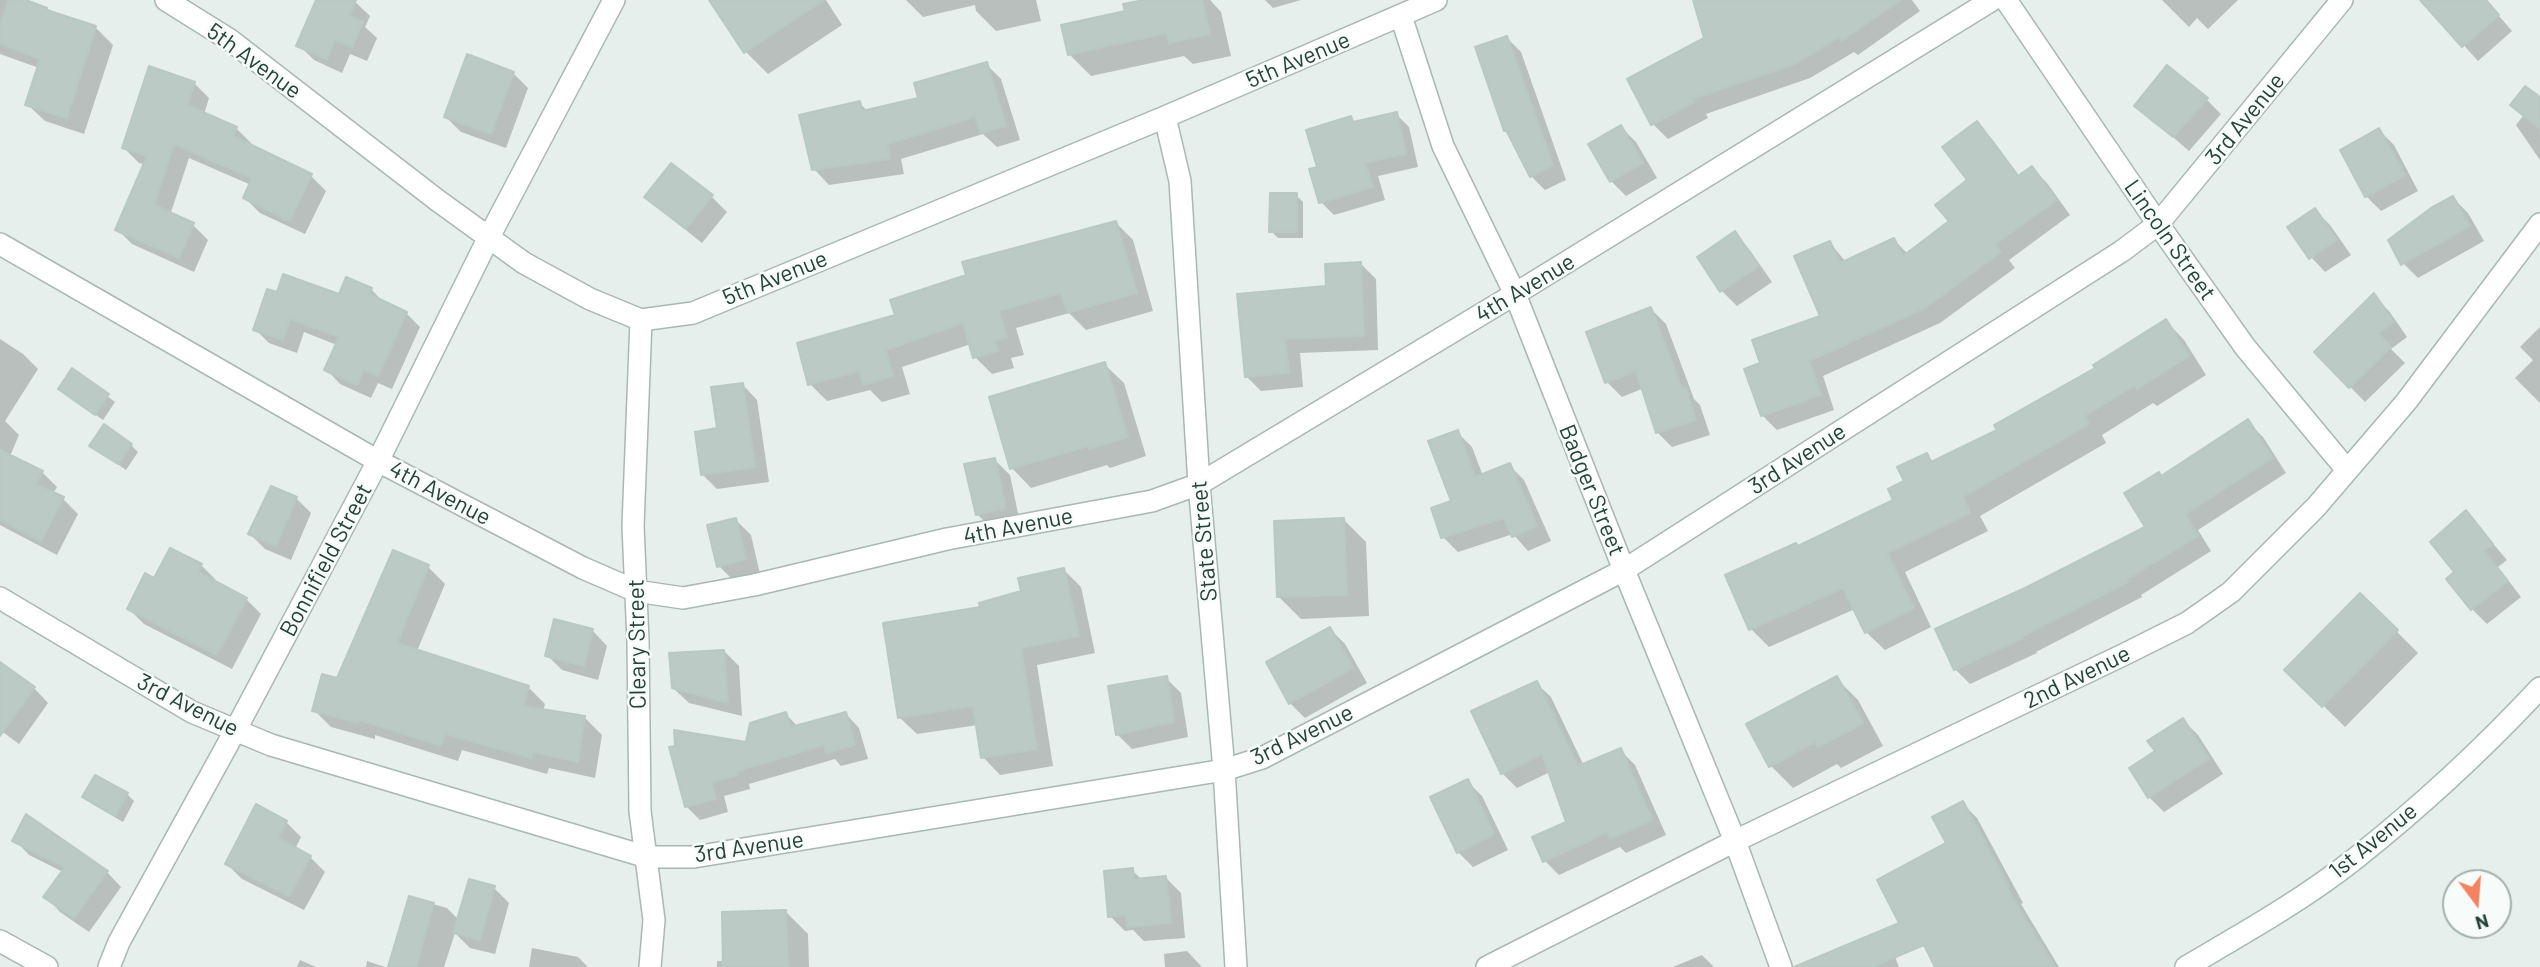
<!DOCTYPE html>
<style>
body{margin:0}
#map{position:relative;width:2540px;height:967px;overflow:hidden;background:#e6efeb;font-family:Barlow,sans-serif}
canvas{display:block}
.north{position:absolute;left:2442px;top:869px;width:70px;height:70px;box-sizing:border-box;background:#f7fbf9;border:2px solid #a3b1ad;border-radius:50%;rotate:164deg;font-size:19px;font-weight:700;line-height:28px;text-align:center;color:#24423a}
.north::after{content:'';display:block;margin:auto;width:24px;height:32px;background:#f4845f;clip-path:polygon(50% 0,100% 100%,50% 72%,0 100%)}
</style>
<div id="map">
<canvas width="2540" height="967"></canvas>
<div class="north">N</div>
</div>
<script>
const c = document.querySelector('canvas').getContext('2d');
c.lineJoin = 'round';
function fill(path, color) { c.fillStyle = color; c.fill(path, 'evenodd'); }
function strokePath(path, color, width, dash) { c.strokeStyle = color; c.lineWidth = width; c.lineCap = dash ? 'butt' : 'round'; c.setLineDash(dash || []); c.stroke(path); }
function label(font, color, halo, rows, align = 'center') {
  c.font = font + ' Barlow,sans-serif'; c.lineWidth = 5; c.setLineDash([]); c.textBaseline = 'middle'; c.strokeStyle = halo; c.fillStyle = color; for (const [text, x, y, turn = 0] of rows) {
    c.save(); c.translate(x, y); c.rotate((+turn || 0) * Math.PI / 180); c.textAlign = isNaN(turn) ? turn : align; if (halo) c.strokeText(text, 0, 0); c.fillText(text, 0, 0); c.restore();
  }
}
fill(new Path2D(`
 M0,0H21L50,13L95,27L113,45L84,134L45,121L27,104L39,68L0,54Z
 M318,0H353L370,16L365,27L377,38L367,61L350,54L342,73L314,60L299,45Z
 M724,0H826L842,25L768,74L746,52L715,6Z
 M906,0H1036L1041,21L996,31L976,11L975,5L923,17Z
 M1152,0H1210L1221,12L1231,56L1193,64L1184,56L1091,76L1069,54L1127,12Z
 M1265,0H1301L1273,8Z
 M1694,0H1912L1920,11L1858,55L1854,52L1810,78L1706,114L1708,118L1668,139L1653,124L1629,80L1707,39Z
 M2162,0H2238L2208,29L2197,18L2189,27Z
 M2439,0H2485L2512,31L2478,61L2430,8Z
 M1507,38L1521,52L1566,180L1545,190L1531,176L1511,135L1506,130L1477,48Z
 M986,64L1001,79L1020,140L997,147L983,134L901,159L904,174L829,185L814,169L859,103L868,111L920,100Z
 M513,73L528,88L506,148L461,132L446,117Z
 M194,83L209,98L204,114L236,128L251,143L249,146L311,176L326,191L305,234L260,213L245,198L251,185L189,158L170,215L193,225L208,240L194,272L132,244L117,229L146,165L139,163L124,148Z
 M2206,99L2221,114L2189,151L2136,105Z
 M2540,100V160L2516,125L2523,116L2512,105Z
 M1396,114L1409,127L1418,167L1378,176L1385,200L1334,215L1321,202L1320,168L1351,118L1356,123Z
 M1977,124L1992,139L2020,177L2032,168L2047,183L2070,215L2009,260L2015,268L1940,323L1823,376L1834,410L1777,430L1762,415L1763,364L1822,317L1830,243L1846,262L1894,240L1908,254L1951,222L1969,180Z
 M1621,127L1636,142L1657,178L1626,196L1611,181Z
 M2379,130L2394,145L2418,191L2381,211L2366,196Z
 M1296,195L1303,202V238H1278L1271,231Z
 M647,197H712L727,212L702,243L662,211Z
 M2453,198L2468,213L2484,241L2418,278L2403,263Z
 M2315,210L2330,225L2351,255L2325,272L2311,257Z
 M1116,223L1133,240L1153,311L1086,330L1069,313L1016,328L1024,355L1011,358L1014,368L992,374L975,357L971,344L902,367L910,394L882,402L870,390L827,401L810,384Z
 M1734,234L1749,249L1772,282L1737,306L1722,291L1699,258Z
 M1361,264L1376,279L1378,350L1300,353L1303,387L1261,391L1246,376L1328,288Z
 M371,289L384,303L406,313L420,327L392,389L378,383L371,398L340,384L326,369L337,345L304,332L297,353L269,343L255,329L278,295L340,296Z
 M2374,296L2389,311L2407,337L2391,349L2405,363L2365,402L2316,352Z
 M1651,309L1666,324L1694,399L1700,405L1710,435L1672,447L1657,432L1644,388L1622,397L1607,382Z
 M2166,321L2184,340L2206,375L2157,406L2153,403L2102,435L2106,443L1980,516L1988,531L1905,572L1931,627L1885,650L1866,632L1855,609L1769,647L1751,629L1798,547L1896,500L1926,455L1934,462L1999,431L2098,369Z
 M2540,327V403L2515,378L2533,360L2520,347Z
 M0,339L23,354L38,369L5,421L19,435L10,456L42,472L57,487L53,494L63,499L78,514L57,555L0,525Z
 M1104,364L1124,383L1146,456L1110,468L1107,465L1031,488L1012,468Z
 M73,371L115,402L103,420L60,389Z
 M742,384L757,400L769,482L717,489L702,474L719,430Z
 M2248,422L2263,437L2286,473L2198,530L2211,551L2141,595L2142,597L2036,652L2037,653L1970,684L1955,669L2025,590L2147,528Z
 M1457,432L1472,447L1483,476L1509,465L1524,480L1551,541L1528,551L1513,534L1458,552L1443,537L1453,502Z
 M131,445L138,452L126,470L92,446Z
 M995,460L1010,475L1020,523L992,529L977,514Z
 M296,498L311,513L291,560L265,549L250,534Z
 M2466,512L2507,560L2498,567L2521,597L2487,624L2472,609L2456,573Z
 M736,520L751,535L760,574L734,581L719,566Z
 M1344,520L1366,542L1369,616L1301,619L1279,597Z
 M201,565L216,580L215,583L246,599L261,614L232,669L144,624L129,609L155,581Z
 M428,567L445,584L417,651L528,687L545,704L543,711L585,718L602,735L595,778L549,768L547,774L462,750L458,761L375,735V739L331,727L314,710Z
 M1064,570L1081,587L1095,653L1037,665L1053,766L1000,775L983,757L978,725L917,734L899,717L982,609L1023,593Z
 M2360,595L2418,653L2345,727L2287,670Z
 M1330,629L1345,644L1367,683L1305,718L1290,703Z
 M592,630L607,646L598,680L562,670L547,655Z
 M724,651L739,666L742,716L689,703L673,688Z
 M0,665L34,688L48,703L19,744L0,730Z
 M1166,678L1181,693L1188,737L1132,749L1117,734Z
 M1836,678L1858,700L1883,746L1841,768L1837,764L1793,788L1771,766Z
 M1536,683L1551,697L1584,766L1620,750L1635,765L1666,835L1626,853L1620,847L1559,875L1545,861L1568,822L1550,772L1517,788L1502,773Z
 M786,714L798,727L846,714L859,728L868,759L841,766L835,759L749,784L750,789L724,796L728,812L700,820L686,806L747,744Z
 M2183,720L2198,735L2223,774L2164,812L2149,797L2157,752Z
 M1467,781L1482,796L1508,850L1473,867L1458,852Z
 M127,794L134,801L123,822L92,804L85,797Z
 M1962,803L1977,818L2023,903L2021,904L2059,967H1937L1948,844Z
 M286,822L301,837L295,849L310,857L325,872L304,910L242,879L227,864Z
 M15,840L107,872L121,887L89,932L60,912L46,897L63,872L29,855Z
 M1132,870L1142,880L1166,878L1181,893L1185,938L1144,941L1133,930L1125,931L1110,916Z
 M494,888L509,903L495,954L470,948L455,933L444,967H390L411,898L447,908L459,920Z
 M786,912L808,934L809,967H717V961H725Z
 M1873,935L1895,957L1899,967H1824Z
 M532,948L578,957L588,967H529Z
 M1187,951L1202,967H1165L1164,954Z
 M1702,955L1714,967H1673Z
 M300,960L316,967H297Z
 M367,961L385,967H366Z`), '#0003');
const building = new Path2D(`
 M9,0H26L47,8V10L96,26L67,118L25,105L40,59L0,44V24Z
 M316,0H356L349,16L363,22L352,47L335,40L327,59L296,46Z
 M709,0H824L744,53Z
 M1144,0H1202L1210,34L1169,43L1167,33L1068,55L1061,25L1125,11L1123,4Z
 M1693,0H1901L1841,41L1839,37L1795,64L1692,99L1694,102L1651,125L1627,79L1704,38Z
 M2420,0H2486L2499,15L2462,47Z
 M1507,36L1553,165L1530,177L1506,130L1504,131L1475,47Z
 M467,54L514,72L491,134L444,117Z
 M987,62L1006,126L980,133L975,117L887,144L890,159L812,170L799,115L860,101L862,111L918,98L914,83Z
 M2167,65L2208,98L2173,137L2134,106Z
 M149,66L195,82L187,105L237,127L233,136L312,174L290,221L243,198L252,178L174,144L154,205L194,223L179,258L115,230L147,156L122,148Z
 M2525,86L2540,97V129L2510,105Z
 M1397,112L1406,154L1365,163L1373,187L1319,203L1309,169L1317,167L1306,130L1351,116L1353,122Z
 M1977,121L2018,176L2032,166L2057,200L1995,244L2001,252L1925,308L1809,361L1821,395L1761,416L1744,369L1760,363L1752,340L1820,316L1794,256L1830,241L1840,263L1894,238L1903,256L1949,221L1935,205L1967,180L1942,147Z
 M1621,125L1643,163L1610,182L1588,144Z
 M2379,128L2405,175L2365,197L2340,150Z
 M671,163L713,195L686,229L644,197Z
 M1270,193H1297V232H1269Z
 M2453,196L2470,226L2401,265L2388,240L2431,208Z
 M2315,208L2337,240L2309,259L2287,227Z
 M1116,221L1137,293L1067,313L1061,293L999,311L1007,337L995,341L998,351L973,358L963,323L886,350L893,376L863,385L859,371L808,385L797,343L895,315L890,300L966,275L962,262Z
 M1735,231L1759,266L1720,292L1697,257Z
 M1361,262L1364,336L1285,339L1289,373L1245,377L1237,294L1326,286L1325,264Z
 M283,274L339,294L346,277L372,288L369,294L407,312L378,376L364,370L357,385L324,370L339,337L290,319L283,340L253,330L267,289L277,292Z
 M2374,293L2394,322L2378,333L2391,347L2349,388L2314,352Z
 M1651,307L1682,389L1686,388L1696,420L1656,433L1636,371L1605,383L1586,332Z
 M2166,319L2189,356L2137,389L2135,385L2085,416L2089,424L1963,497L1970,513L1887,553L1914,608L1865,633L1843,588L1749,630L1725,575L1796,543L1798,546L1893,500L1888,489L1904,481L1897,467L1927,453L1931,462L1997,430L1994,425L2095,368L2093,365Z
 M1105,362L1128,437L1089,449L1088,446L1010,469L989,397Z
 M72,368L109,394L95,415L58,389Z
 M743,383L755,467L701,475L695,432L717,428L711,387Z
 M2248,419L2273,458L2185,514L2198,536L2127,579L2128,582L2022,636L2023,638L1954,670L1935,629L2025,588L2145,527L2124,493L2159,472L2161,476Z
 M104,424L132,444L118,464L89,446Z
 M1458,430L1475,477L1510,463L1537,526L1512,537L1504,518L1441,538L1431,508L1451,501L1428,441Z
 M0,450L43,471L36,484L64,497L41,541L0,520Z
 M995,458L1006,508L976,515L964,464Z
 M271,486L297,497L276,546L248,534Z
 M2466,510L2493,544L2484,551L2508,581L2471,610L2446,579L2454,572L2430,542Z
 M736,518L746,559L717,567L707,525Z
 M1344,518L1347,595L1277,597L1274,521Z
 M170,548L202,564L198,572L247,598L217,655L127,609L145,573L154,578Z
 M393,550L429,565L397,643L529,686L523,706L585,716L578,762L533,752L531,758L445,734L441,746L359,720L358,723L312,711L322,674L337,678Z
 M1064,568L1079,636L1021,648L1037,749L981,758L973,706L898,718L883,623L980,607L979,603L1021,591L1018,578Z
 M2360,593L2398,630L2322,707L2284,670Z
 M554,619L593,629L584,666L545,656Z
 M1330,627L1353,668L1289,704L1266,662Z
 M724,650L728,703L672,688L669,653Z
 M0,662L35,687L0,736Z
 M1167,676L1174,722L1116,735L1108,686Z
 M1837,676L1863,723L1818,747L1815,742L1769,767L1746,724Z
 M1537,681L1578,766L1621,748L1652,820L1610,839L1607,832L1543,862L1532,837L1566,822L1542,754L1501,774L1471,711Z
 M786,712L791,727L846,712L855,745L826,753L824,745L737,771L738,775L711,782L716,799L685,807L669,747L675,746L674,730L746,742L750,723Z
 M2183,718L2209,759L2148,798L2129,768L2155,751L2147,741Z
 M95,775L128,793L115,816L82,797Z
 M1468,779L1494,834L1457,853L1430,797Z
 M1963,801L2009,887L2007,888L2055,967H1935L1924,945L1872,967H1794L1899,923L1877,880L1946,843L1932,817Z
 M256,804L287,821L278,838L311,856L289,896L225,864Z
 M26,814L108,871L74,918L43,897L65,867L12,841Z
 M1133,868L1134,879L1166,876L1171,923L1127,927L1126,915L1108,917L1104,871Z
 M469,879L495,886L480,940L453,933Z
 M409,896L434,903L416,967H388Z
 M786,910L788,967H723L722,912Z`);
fill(building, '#bbcac4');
strokePath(building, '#b8c9c2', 2);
const street = new Path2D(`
 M166,0L230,40L437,200L524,263L590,299L641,320L693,313L1165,117L1436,0
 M2006,0L2158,224L2245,347L2347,470
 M1401,16L1443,146L1515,294L1624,570L1735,841L1781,967
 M1165,117L1180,181L1199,484L1224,770L1236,967
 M0,244L378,461L583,568L636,591L683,598L754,585L947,539L1152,501L1199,484L1515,294L1992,0
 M641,320L633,526L638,641L640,811L654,920L650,967
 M0,598L192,712L271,745L647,857H694L1224,770L1262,758L1624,570L2122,251L2158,224L2342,0
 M0,941L47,967
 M109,967L119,942L235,731L378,461L489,237L614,0
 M1487,967L1735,841L2125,654L2187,623L2231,592L2316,507L2406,402L2540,224`);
const secondary = new Path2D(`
 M2186,967C2244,933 2303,900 2356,858C2419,808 2485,747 2540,688`);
strokePath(street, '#a8b8b2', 24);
strokePath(secondary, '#a4bbb3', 24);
strokePath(street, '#fff', 21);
strokePath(secondary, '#fff', 21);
label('23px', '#24423a', '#f7fbf9', [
 ["5th Avenue",1298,60,-23],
 ["5th Avenue",254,61,36],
 ["3rd Avenue",2245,119,-51],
 ["Lincoln Street",2170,240,55],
 ["5th Avenue",775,278,-22],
 ["4th Avenue",1525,288,-31],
 ["3rd Avenue",1797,459,-33],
 ["Badger Street",1592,490,68],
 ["4th Avenue",440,493,28],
 ["4th Avenue",1018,526,-11],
 ["State Street",1204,541,-95],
 ["Bonnifield Street",326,560,-62],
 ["Cleary Street",637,644,-91],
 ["2nd Avenue",2077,677,-26],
 ["3rd Avenue",188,705,27],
 ["3rd Avenue",1302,735,-26],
 ["1st Avenue",2373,841,-39],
 ["3rd Avenue",749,847,-8]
]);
</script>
